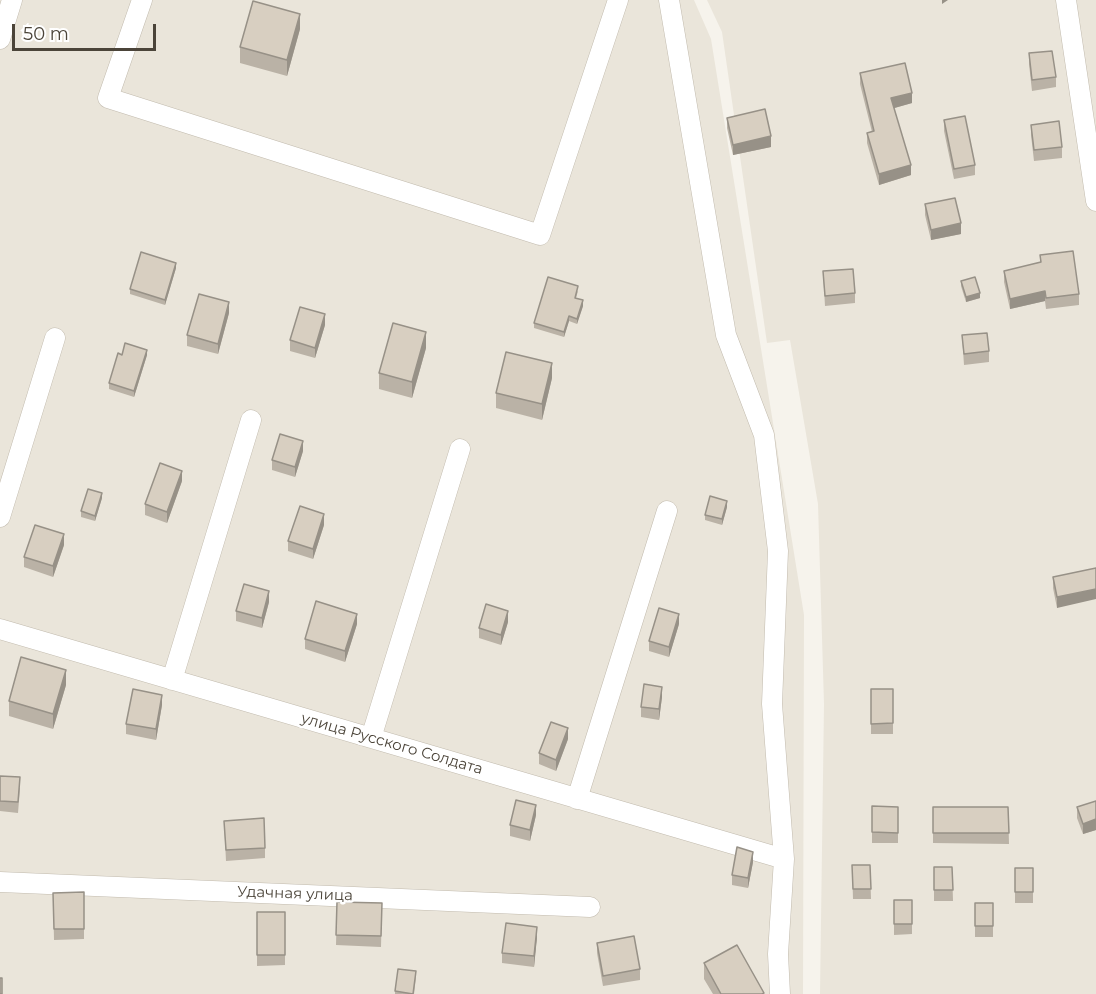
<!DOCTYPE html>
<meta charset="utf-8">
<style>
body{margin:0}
#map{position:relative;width:1096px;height:994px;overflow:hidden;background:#f6f3ec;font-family:Montserrat,sans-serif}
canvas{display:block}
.scale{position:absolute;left:12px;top:24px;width:144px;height:27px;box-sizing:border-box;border:3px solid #4b4439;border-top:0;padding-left:8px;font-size:18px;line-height:21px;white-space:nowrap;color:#4b4439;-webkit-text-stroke:4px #fff;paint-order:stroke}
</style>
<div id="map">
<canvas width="1096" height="994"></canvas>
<div class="scale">50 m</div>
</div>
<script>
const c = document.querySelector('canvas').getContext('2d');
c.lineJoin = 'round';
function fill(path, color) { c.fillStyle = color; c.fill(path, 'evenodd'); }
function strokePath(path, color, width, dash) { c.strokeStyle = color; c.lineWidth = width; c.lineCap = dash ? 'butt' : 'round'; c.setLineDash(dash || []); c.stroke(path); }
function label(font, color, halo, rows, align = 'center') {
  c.font = font + ' Montserrat,sans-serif'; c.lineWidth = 5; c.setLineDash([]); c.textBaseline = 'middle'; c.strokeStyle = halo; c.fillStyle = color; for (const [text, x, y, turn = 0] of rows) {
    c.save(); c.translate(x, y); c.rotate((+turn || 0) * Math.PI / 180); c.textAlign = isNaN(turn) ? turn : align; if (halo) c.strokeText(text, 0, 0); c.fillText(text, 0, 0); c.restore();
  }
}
fill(new Path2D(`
 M0,0H694L711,39L804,615L803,994H0Z
 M707,0H1096V994H820L824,704L818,504L790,340L767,343L722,32Z`), '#eae5da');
const minor = new Path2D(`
 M142,0L108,98L540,235L618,0
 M669,0L726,335L764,435L778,551L772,704L784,859L778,954L780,994
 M1066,0L1096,201
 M0,39L12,0
 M0,517L55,338
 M0,629L784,859
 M172,680L251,420
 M371,738L460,449
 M577,799L667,511
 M0,882L590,907`);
strokePath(minor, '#c2bbae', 21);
strokePath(minor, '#fff', 20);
fill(new Path2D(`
 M300,29L287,76L240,63V47Z
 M1029,53L1056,77V87L1032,91L1029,64Z
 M860,73L912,103L894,108L911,175L879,185L867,143V133L872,132L860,84Z
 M727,118L771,147L733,155L727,128Z
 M944,120L975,165V175L954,179L944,131Z
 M1031,125L1062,147V158L1034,161L1031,135Z
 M925,204L961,234L931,240L925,215Z
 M1040,255L1079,294V305L1046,309L1045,301L1010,309L1004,282V271L1040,263Z
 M176,268L165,305L130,294V289Z
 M823,271L855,293V303L825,306Z
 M961,281L980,298L966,302L961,286Z
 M578,291L576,298L583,306L577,324L569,321L564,337L534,328V323Z
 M229,313L218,354L187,346V335Z
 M325,325L315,358L290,351V340Z
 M962,335L989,351V362L964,365Z
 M426,348L412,398L379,389V373Z
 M122,355H147L134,397L109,389V383Z
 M552,378L542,420L496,408V393Z
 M303,451L295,477L272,470V460Z
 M182,481L167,523L145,515V504Z
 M102,498L95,521L81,517V511Z
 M727,507L722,525L705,520V515Z
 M324,525L313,559L288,551V541Z
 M64,545L53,577L24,567V557Z
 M1096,568L1057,608L1053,588V577Z
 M269,602L262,628L236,621V611Z
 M508,622L501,645L479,638V628Z
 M357,624L345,662L305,649V639Z
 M679,624L669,657L649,651V641Z
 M66,685L53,729L9,716V701Z
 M871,689H893V734H871Z
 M662,697L659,720L641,717V707Z
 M162,705L156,740L126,734V724Z
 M568,739L556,771L539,764V753Z
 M0,776L20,788L18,813L0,811Z
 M1096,801V830L1083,834L1077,818V807Z
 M872,806L898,807V843H872Z
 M933,807H1008L1009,844L933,843Z
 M536,815L530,841L510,836V825Z
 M224,821L265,848V858L226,861Z
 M753,862L748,888L732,885V875Z
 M852,865H870L871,899H853Z
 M934,867H952L953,901H934Z
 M1015,868H1033V903H1015Z
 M84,892V939L54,940L53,893Z
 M894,900H912V934L894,935Z
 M337,902L382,903L381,947L336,945Z
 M975,903H993V937H975Z
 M257,912H285V965L257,966Z
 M537,937L534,967L502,963V953Z
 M597,943L640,969V980L603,986L597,953Z
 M704,963L764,994H713L704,979Z
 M416,977L414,994H395V991Z`), '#bab2a6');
fill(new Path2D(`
 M942,0H948L942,4Z
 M300,14V29L287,76V60Z
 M912,93V103L891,109V98Z
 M771,136V147L733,155V145Z
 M911,165V175L879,185V174Z
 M961,223V234L931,240V230Z
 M176,263V268L165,305V300Z
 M1045,291V301L1010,309V299Z
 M980,293V298L966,302V297Z
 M583,300V306L577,324V319Z
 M229,302V313L218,354V344Z
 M325,314V325L315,358V348Z
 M569,316V321L564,337V332Z
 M426,332V348L412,398V382Z
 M147,350V355L134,397V391Z
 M552,363V378L542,420V404Z
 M303,441V451L295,477V467Z
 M182,471V481L167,523V512Z
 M102,493V498L95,521V516Z
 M727,501V507L722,525V519Z
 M324,514V525L313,559V549Z
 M64,534V545L53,577V566Z
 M1096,589V599L1057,608V597Z
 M269,591V602L262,628V618Z
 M508,611V622L501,645V635Z
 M357,614V624L345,662V651Z
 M679,614V624L669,657V647Z
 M66,670V685L53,729V714Z
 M662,687V697L659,720V709Z
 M162,695V705L156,740V729Z
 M568,728V739L556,771V760Z
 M536,805V815L530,841V830Z
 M1096,819V830L1083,834V824Z
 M753,852V862L748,888V878Z
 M537,927V937L534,967V956Z`), '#979187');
const building = new Path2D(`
 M253,1L300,14L287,60L240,47Z
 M1052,51L1056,77L1032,80L1029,53Z
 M905,63L912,93L891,98L911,165L879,174L867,133L874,131L860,73Z
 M765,109L771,136L733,145L727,118Z
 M965,116L975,165L954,169L944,120Z
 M1059,121L1062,147L1034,150L1031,125Z
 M955,198L961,223L931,230L925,204Z
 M1073,251L1079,294L1046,298L1045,291L1010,299L1004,271L1041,262L1040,255Z
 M141,252L176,263L165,300L130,289Z
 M853,269L855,293L825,296L823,271Z
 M548,277L578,286L575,298L583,300L577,319L569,316L564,332L534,323Z
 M975,277L980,293L966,297L961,281Z
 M199,294L229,302L218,344L187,335Z
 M300,307L325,314L315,348L290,340Z
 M393,323L426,332L412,382L379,373Z
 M987,333L989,351L964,354L962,335Z
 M125,343L147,350L134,391L109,383L118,353L122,355Z
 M506,352L552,363L542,404L496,393Z
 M280,434L303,441L295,467L272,460Z
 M160,463L182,471L167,512L145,504Z
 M88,489L102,493L95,516L81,511Z
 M710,496L727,501L722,519L705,515Z
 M300,506L324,514L313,549L288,541Z
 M35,525L64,534L53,566L24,557Z
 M1096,568V589L1057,597L1053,577Z
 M244,584L269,591L262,618L236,611Z
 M316,601L357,614L345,651L305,639Z
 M486,604L508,611L501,635L479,628Z
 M659,608L679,614L669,647L649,641Z
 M21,657L66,670L53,714L9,701Z
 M644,684L662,687L659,709L641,707Z
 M133,689L162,695L156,729L126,724Z
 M871,689H893V723L871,724Z
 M551,722L568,728L556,760L539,753Z
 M0,776L20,777L18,802L0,801Z
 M516,800L536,805L530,830L510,825Z
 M1096,801V819L1083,824L1077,807Z
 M872,806L898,807V833L872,832Z
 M933,807H1008L1009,833H933Z
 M264,818L265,848L226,850L224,821Z
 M737,847L753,852L748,878L732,875Z
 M852,865H870L871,889H853Z
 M934,867H952L953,890H934Z
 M1015,868H1033V892H1015Z
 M84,892V929H54L53,893Z
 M894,900H912V924H894Z
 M337,902L382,903L381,936L336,935Z
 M975,903H993V926H975Z
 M257,912H285V955H257Z
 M506,923L537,927L534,956L502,953Z
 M634,936L640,969L603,976L597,943Z
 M737,945L764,993L762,994H721L704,963Z
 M398,969L416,971L413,994L395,991Z
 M0,978H2V994H0Z`);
fill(building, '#d8cfc1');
strokePath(building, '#979187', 1.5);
label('15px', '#4b4439', '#fff', [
 ["улица Русского Солдата",392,744,16],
 ["Удачная улица",295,894,2]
]);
</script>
